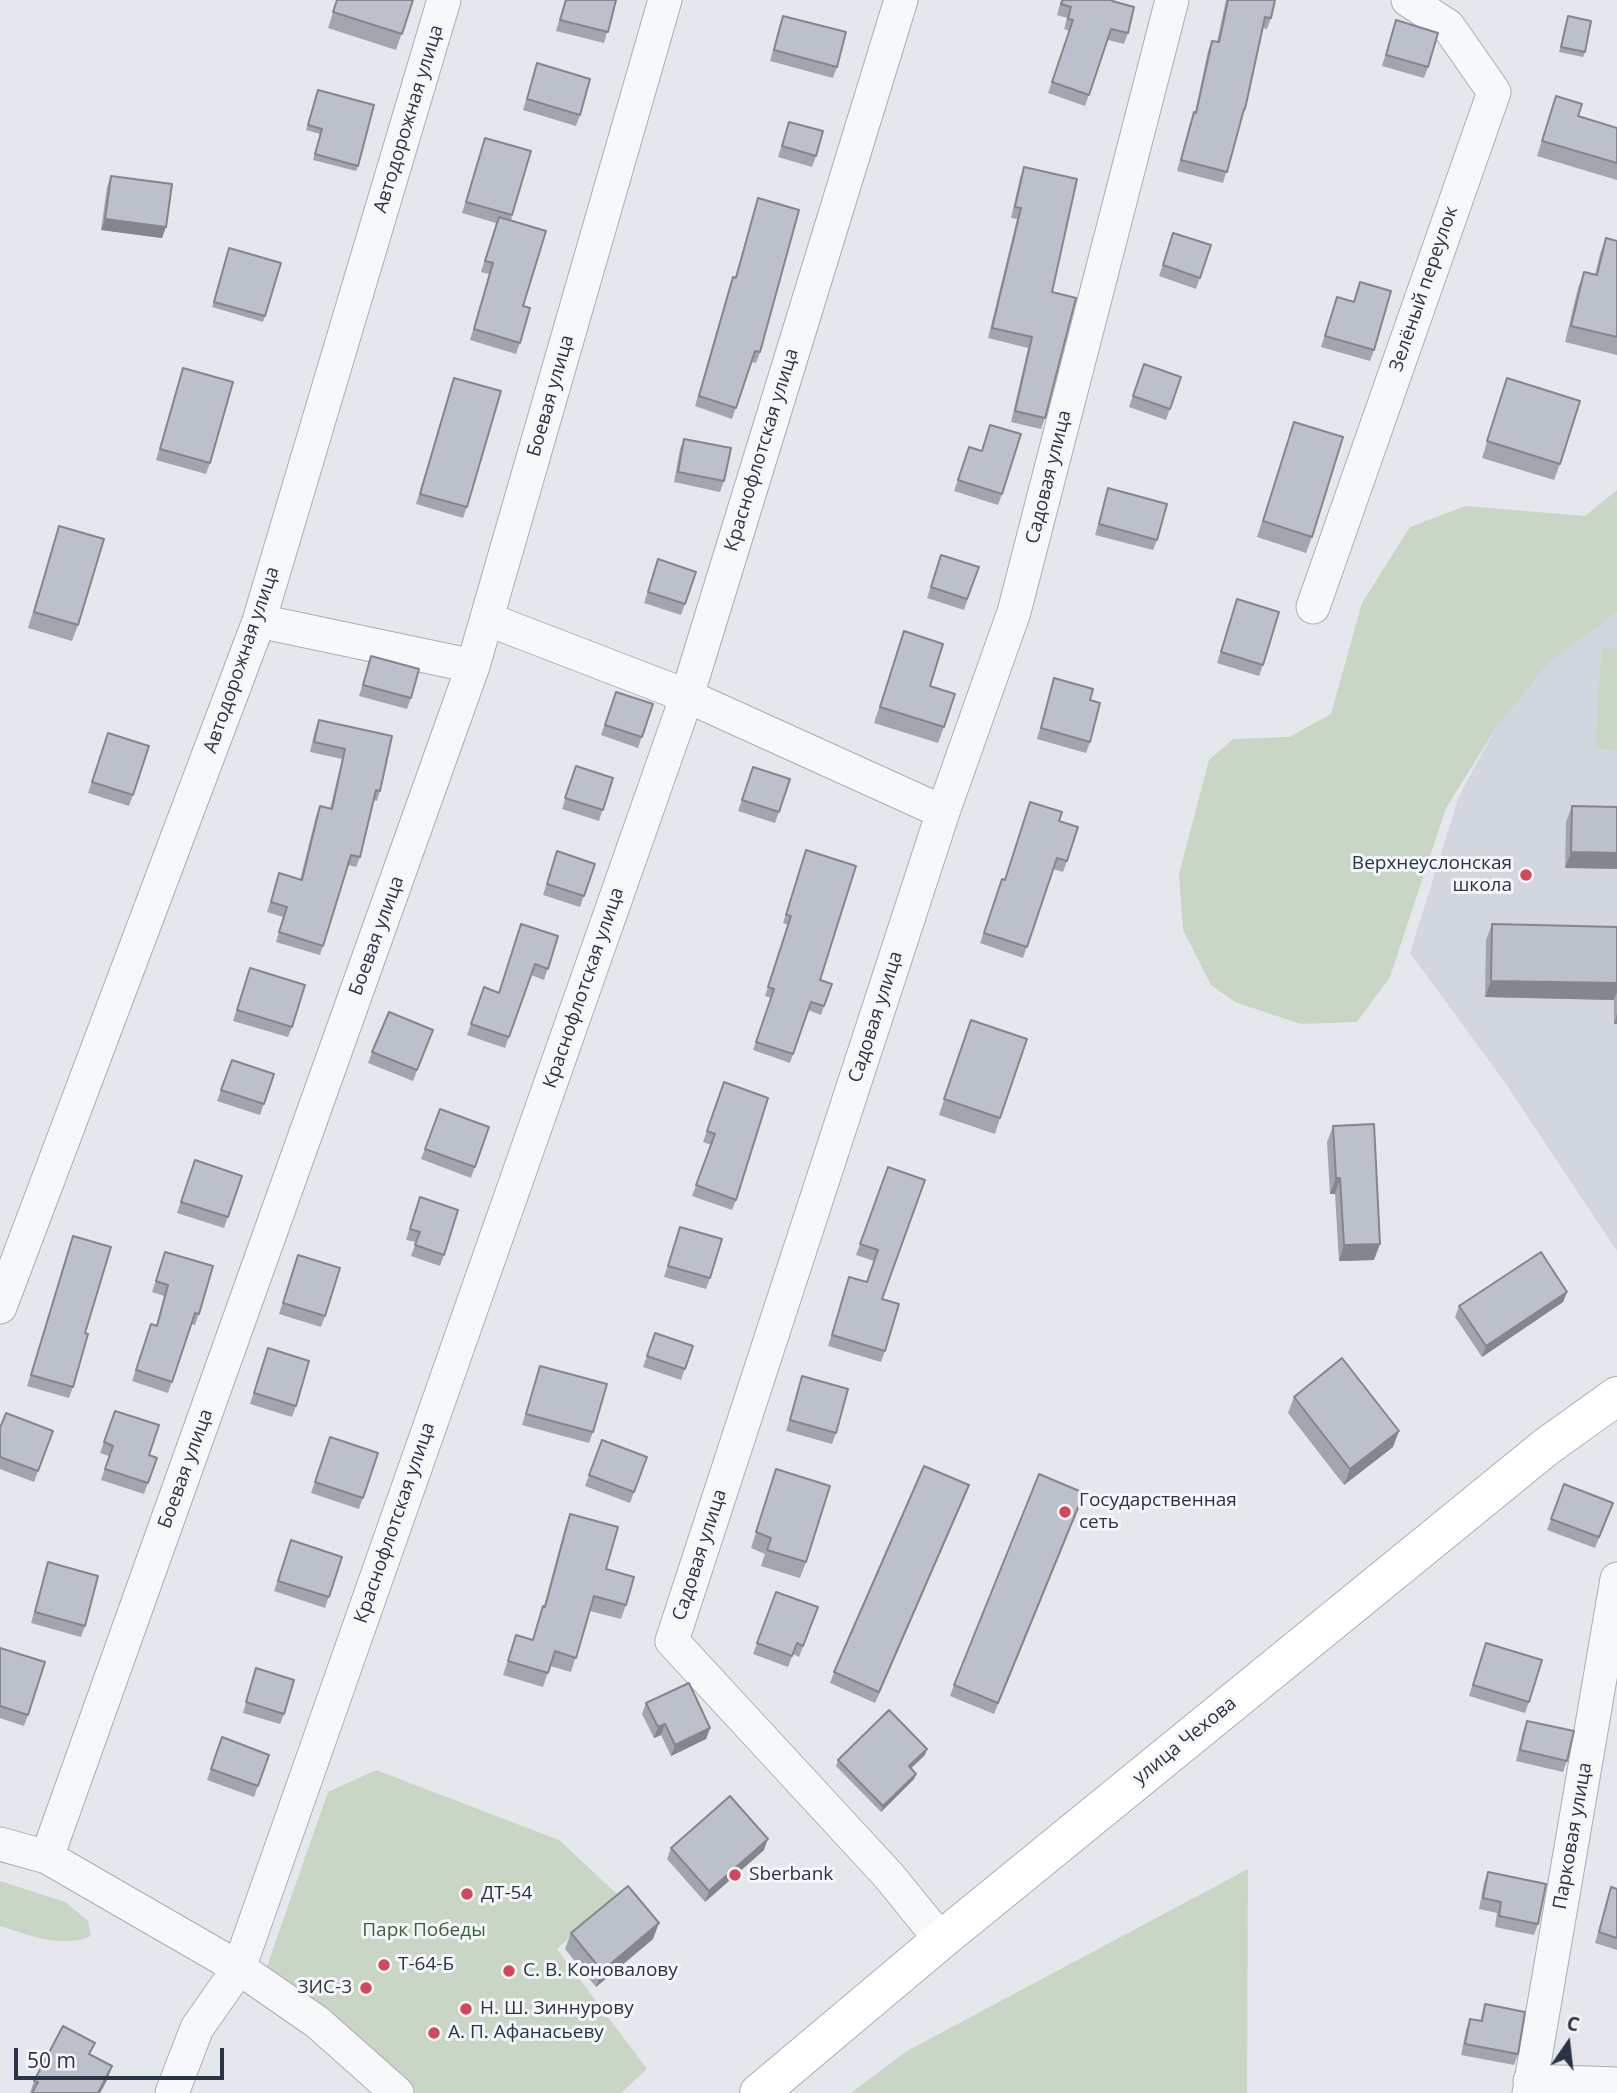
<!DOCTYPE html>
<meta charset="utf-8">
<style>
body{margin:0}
#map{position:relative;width:1617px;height:2093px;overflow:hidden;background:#e4e7ec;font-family:"Open Sans",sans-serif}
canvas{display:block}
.north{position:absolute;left:1533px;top:2009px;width:70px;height:70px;-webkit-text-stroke:5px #f4f6f9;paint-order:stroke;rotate:14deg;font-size:19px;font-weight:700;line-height:28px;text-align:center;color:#2b3445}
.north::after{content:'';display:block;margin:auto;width:24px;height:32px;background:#2b3445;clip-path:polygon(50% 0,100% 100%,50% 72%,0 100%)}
.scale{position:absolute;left:14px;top:2048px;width:210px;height:32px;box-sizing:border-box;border:4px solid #2b3445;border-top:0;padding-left:9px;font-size:21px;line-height:24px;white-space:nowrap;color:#2b3445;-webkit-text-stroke:5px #f4f6f9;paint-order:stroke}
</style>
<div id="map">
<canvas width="1617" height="2093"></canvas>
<div class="north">С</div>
<div class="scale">50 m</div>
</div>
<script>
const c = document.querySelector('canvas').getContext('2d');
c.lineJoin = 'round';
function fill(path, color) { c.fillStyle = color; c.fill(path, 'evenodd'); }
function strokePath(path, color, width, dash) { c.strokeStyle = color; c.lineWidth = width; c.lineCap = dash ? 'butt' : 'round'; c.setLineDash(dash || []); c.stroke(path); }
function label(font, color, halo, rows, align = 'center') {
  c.font = font + ' "Open Sans",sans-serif'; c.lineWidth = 6; c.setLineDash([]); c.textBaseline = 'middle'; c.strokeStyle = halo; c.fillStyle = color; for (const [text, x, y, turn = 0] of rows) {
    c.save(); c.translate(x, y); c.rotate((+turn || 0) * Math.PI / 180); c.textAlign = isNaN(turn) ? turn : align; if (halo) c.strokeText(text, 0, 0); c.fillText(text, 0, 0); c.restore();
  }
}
fill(new Path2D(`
 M1617,609V1251L1504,1081L1410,953L1459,796L1541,646Z`), '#d2d6de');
fill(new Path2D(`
 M1617,490V612L1549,662L1496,728L1446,808L1390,977L1357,1022L1301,1024L1235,1002L1211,985L1183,930L1179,874L1209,760L1233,739L1289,737L1331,714L1362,603L1410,527L1466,506L1585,516Z
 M1602,647L1617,648V750L1595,749Z
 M376,1770L559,1840L617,1894L557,1949L647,2069L621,2093H408L266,1969L328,1792Z
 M1248,1869L1247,2093H851L907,2051Z
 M0,1881L65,1902L88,1921L91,1936C61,1949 30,1935 0,1926Z`), '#c9d6c5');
const street = new Path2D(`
 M1313,607L1494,92L1448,26L1408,0
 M487,619L687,696L943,812
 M259,621L473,666
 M0,1307L259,621L444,0
 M0,1844L47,1857L239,1968L317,2022L397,2093
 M47,1857L473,666L665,0
 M941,1940L889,1876L672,1641L943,812L1014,612L1172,0
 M1530,2081L1617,2084
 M172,2093L197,2028L239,1968L687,696L901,0
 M1529,2093L1617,1579`);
const secondary = new Path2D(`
 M759,2093L941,1940L1546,1447L1617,1396`);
strokePath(street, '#a9aeb7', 35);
strokePath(secondary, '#a9aeb7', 40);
strokePath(street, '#f7f8fa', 33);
strokePath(secondary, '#fff', 38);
fill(new Path2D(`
 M337,0H413L396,50L328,28Z
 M565,0H616L604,43L556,31Z
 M1061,0H1112L1128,33L1124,44L1108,40L1085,106L1048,93L1069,31L1064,29L1067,18L1057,15Z
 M1226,0H1275L1271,18L1267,29L1263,28L1245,109L1241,120L1223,183L1177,171L1190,123L1195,113L1208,51L1212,41L1217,42Z
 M783,16L837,67L833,78L770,61L779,27Z
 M1568,16L1585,52L1583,57L1559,52Z
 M1396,20L1428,67L1424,78L1382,66Z
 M537,63L580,115L576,126L523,110Z
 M316,95L358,166L356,171L313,160L320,134L306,130Z
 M1556,96L1578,116L1617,128V180L1537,156Z
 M789,122L816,156L812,167L778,157Z
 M485,138L512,215L511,221L523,306L520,343L516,354L470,340L489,274L481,272L496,223L462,213Z
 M1024,167L1052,292L1045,418L1041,429L1011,422L1028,348L988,338L1017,219L1011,218L1020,178Z
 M111,176L162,238L101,230L107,187Z
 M758,198L760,352L756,363L751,362L732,419L695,406L729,288L733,277H735Z
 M1173,233L1211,245L1196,289L1159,276Z
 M1606,238L1617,241V355L1565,342L1578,288L1584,272L1595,275L1600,254Z
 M227,254L265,316L263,322L212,307Z
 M1360,282L1374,350L1370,361L1321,347L1337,297L1353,302Z
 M1144,364L1181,377L1166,420L1129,407Z
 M183,368L210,463L206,474L156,460Z
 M454,378L467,507L463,518L416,504Z
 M1507,378L1560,464L1554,480L1482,458Z
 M1294,422L1312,537L1306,553L1257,537Z
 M684,439L724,481L720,492L674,482L680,449Z
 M969,447L1002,494L998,505L954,491Z
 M1108,488L1157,540L1153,550L1095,535Z
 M59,526L78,625L72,641L28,628Z
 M941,555L979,567L964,610L927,598Z
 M658,559L696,572L681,615L644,603Z
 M1237,599L1263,665L1259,676L1217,663Z
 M904,631L930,686L944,727L938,743L874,723Z
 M371,656L411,698L407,709L359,696Z
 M1054,678L1090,700V742L1086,753L1037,739Z
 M616,692L653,704L638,748L601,735Z
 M319,720L392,736L380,791L377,801L373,800L360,857L356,867L348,865L320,955L276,942L283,917L267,912L279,873L300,880L316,816L320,806L330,809L342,759L310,752L315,730Z
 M104,744L133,795L129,806L88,793Z
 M576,766L613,778L599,821L562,809Z
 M753,767L790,779L775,823L738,811Z
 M1572,806L1617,807L1565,868L1566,822Z
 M1059,821L1067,861L1063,872L1053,869L1023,958L980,943L1002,879L1005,880Z
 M806,850L820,980L824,1006L821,1015L808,1010L790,1063L753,1050L771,998L765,996L788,925L783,923Z
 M557,851L595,864L580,907L543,895Z
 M1492,924L1617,927V1024H1614V1000L1485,997L1486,940Z
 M558,936L544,980L531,975L505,1048L467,1035L484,987L498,993Z
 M250,968L292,1027L288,1037L233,1021Z
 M433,1030L413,1081L368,1063L372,1052Z
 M965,1036L1000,1118L995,1134L939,1115Z
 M232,1060L274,1074L260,1115L217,1101Z
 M724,1082L736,1200L732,1210L692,1196L711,1145L703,1142Z
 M440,1109L489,1127L471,1178L421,1159Z
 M1333,1126L1374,1260L1339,1261L1335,1194H1330L1327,1142Z
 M195,1160L242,1176L224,1228L177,1213Z
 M888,1167L882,1299L885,1351L881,1362L828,1346L849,1277L867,1282L874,1261L856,1255Z
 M416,1208L444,1255L440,1266L411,1256L416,1242L406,1240Z
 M680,1227L710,1278L706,1289L664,1277Z
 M73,1236L85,1333L73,1387L69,1398L27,1386Z
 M165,1252L199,1314L195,1325L191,1324L168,1393L132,1381L147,1335L156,1326L164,1296L152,1292Z
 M294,1266L325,1316L321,1327L279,1314Z
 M1567,1292L1563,1302L1482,1357L1455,1317L1459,1306Z
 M655,1333L693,1346L681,1380L643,1367Z
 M268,1348L296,1406L292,1417L250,1404Z
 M540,1366L593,1432L589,1443L522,1425Z
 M802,1376L836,1433L832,1444L786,1431Z
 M1294,1397L1393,1447L1344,1485L1288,1413Z
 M115,1411L149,1455L157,1458L144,1494L101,1480L109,1456L100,1453Z
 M0,1428L53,1431L34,1482L0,1469Z
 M330,1437L378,1453L359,1509L311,1493Z
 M602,1440L647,1457L630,1503L585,1486Z
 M776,1469L806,1562L800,1578L761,1566L765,1554L751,1548Z
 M1564,1484L1613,1503L1595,1548L1547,1530Z
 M969,1485L875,1703L830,1683L834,1672Z
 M1080,1504L994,1714L950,1696L954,1685Z
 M570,1514L606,1569L626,1605L621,1619L590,1611L571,1672L550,1666L543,1687L503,1675L516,1635L532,1640L538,1620L544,1606L565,1528Z
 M291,1540L342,1557L325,1608L274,1591Z
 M48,1562L85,1626L81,1637L31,1623Z
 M776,1592L818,1607L799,1657L793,1654L788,1667L753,1654Z
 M0,1648L28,1715L24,1726L0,1718Z
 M1482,1653L1529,1702L1525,1713L1469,1696Z
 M256,1668L284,1714L280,1724L243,1713Z
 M646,1703L710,1728L706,1739L671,1756L661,1735L654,1738L642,1714Z
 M1527,1721L1567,1761L1563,1772L1516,1761L1523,1732Z
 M222,1737L269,1755L254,1797L207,1780Z
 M925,1755L911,1768L916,1774L914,1779L881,1812L836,1766L838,1760Z
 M671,1848L764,1850L705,1902L667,1859Z
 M1488,1872L1538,1924L1534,1935L1495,1927L1497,1913L1479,1909L1484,1883Z
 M1611,1887L1617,1889V1950L1595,1943Z
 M571,1933L653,1939L596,1987L565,1949Z
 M1485,2004L1518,2054L1514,2065L1461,2055L1466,2030L1470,2019L1480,2021Z
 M90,2055L112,2066L107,2080L100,2093H30L34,2081Z`), '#a1a5ae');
fill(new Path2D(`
 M105,219L166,227L162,238L101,230Z
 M1571,852L1617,853V869L1565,868Z
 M1491,981L1617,983V992L1614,1000L1485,997Z
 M1617,1014V1024H1614Z
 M1336,1178H1340L1335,1194H1330Z
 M1380,1244L1374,1260L1339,1261L1344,1245Z
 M1567,1292L1563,1302L1482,1357L1486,1346Z
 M1399,1431L1393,1447L1344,1485L1350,1469Z
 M969,1485L965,1496L875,1703L879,1692Z
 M665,1724L661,1735L654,1738L658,1727Z
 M710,1728L706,1739L671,1756L675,1745Z
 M927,1749L925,1755L907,1772L909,1766Z
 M916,1774L914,1779L881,1812L883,1806Z
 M768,1839L764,1850L705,1902L709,1891Z
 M659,1923L653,1939L596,1987L602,1971Z
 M112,2066L107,2080L100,2093H98Z`), '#83868d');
const building = new Path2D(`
 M337,0H413L402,34L333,12Z
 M566,0H616L608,32L560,20Z
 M1063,0H1112V1L1134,7L1128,33L1111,29L1089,95L1052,82L1073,20L1068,19L1071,7L1061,4Z
 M1228,0H1275L1271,18L1265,17L1245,109H1244L1227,172L1181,160L1194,112L1196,113L1212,41L1219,42Z
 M783,16L846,32L837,67L774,50Z
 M1568,16L1591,21L1585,52L1561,47Z
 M1396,20L1438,33L1428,67L1386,55Z
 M537,63L590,79L580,115L527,99Z
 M318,90L374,105L358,166L315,154L322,129L308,125Z
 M1556,96L1582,104L1578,116L1617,128V163L1542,141Z
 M789,122L823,131L816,156L782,146Z
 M485,138L531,151L512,215L466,202Z
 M1024,167L1077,179L1052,292L1076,298L1045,418L1015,411L1032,337L992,328L1021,208L1015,207Z
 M111,176L172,184L166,227L105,219Z
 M758,198L799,210L760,352L755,351L736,408L699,396L733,277L736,278Z
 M499,217L546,231L523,306L530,308L520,343L474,329L493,263L485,261Z
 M1173,233L1211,245L1200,278L1163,265Z
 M1606,238L1617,241V337L1571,326L1584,272L1597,275Z
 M229,248L281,263L265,316L214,302Z
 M1360,282L1391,291L1374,350L1325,336L1337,297L1354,302Z
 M1144,364L1181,377L1170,409L1133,396Z
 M183,368L233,382L210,463L160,449Z
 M454,378L501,391L467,507L420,494Z
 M1507,378L1580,401L1560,464L1487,441Z
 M1294,422L1343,437L1312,537L1263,521Z
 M990,425L1021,434L1002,494L958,480L969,447L982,451Z
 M684,439L731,448L724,481L678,472Z
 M1108,488L1167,504L1157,540L1099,524Z
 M59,526L104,539L78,625L34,612Z
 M941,555L979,567L967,599L931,587Z
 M658,559L696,572L685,604L648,592Z
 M1237,599L1279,612L1263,665L1221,652Z
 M904,631L943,644L930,686L955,694L944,727L880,707Z
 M371,656L419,669L411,698L363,685Z
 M1054,678L1093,689L1090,700L1100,703L1090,742L1041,728Z
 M616,692L653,704L642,737L605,725Z
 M319,720L392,736L380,791L376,790L360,857L351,855L323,946L279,932L287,907L271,902L279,873L302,880L320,806L332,809L345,749L314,742Z
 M108,733L149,746L133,795L92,782Z
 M576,766L613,778L603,810L565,798Z
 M753,767L790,779L779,812L742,800Z
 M1030,802L1062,812L1059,821L1078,827L1067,861L1057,858L1027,947L984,933L1002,879L1005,880Z
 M1572,806L1617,807V853L1571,852Z
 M806,850L856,866L820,980L832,984L824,1006L811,1002L793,1054L756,1042L774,989L768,987L791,916L786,915Z
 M557,851L595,864L584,896L547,884Z
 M521,924L558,936L548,969L535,964L509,1037L471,1024L484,987L499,993Z
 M1492,924L1617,927V983L1491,981Z
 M250,968L305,985L292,1027L237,1010Z
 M389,1012L433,1030L417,1070L372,1052Z
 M971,1020L1027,1039L1000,1118L944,1099Z
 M232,1060L274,1074L264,1104L221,1090Z
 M724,1082L768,1098L736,1200L696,1185L715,1134L707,1131Z
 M440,1109L489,1127L475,1167L425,1149Z
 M1374,1124L1380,1244L1344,1245L1340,1178H1336L1333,1126Z
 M195,1160L242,1176L228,1217L181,1202Z
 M888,1167L925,1180L882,1299L899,1304L885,1351L832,1335L849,1277L867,1282L878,1250L860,1244Z
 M420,1197L458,1210L444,1255L415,1245L420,1232L410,1229Z
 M680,1227L722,1239L710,1278L668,1266Z
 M73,1236L111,1247L85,1333L88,1334L73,1387L31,1375Z
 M165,1252L213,1266L199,1314L195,1313L172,1382L136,1370L151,1324L157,1326L168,1285L156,1281Z
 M1541,1252L1567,1292L1486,1346L1459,1306Z
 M298,1255L340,1268L325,1316L283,1303Z
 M655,1333L693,1346L685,1369L647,1356Z
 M268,1348L309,1361L296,1406L254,1393Z
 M1342,1358L1399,1431L1350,1469L1294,1397Z
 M540,1366L607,1384L593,1432L526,1414Z
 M802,1376L848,1389L836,1433L790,1420Z
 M115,1411L159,1425L149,1455L157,1458L148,1483L105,1469L113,1446L104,1442Z
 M6,1413L53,1431L38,1471L0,1457V1428Z
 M330,1437L378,1453L363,1498L315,1482Z
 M602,1440L647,1457L634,1492L589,1475Z
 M924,1466L969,1485L879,1692L834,1672Z
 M776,1469L830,1486L806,1562L767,1550L771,1538L756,1532Z
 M1039,1474L1084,1493L998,1703L954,1685Z
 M1564,1484L1613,1503L1599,1537L1551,1519Z
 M570,1514L618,1527L606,1569L634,1577L626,1605L594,1596L576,1658L555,1651L548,1673L508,1661L516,1635L533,1640L543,1606L545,1607Z
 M291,1540L342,1557L329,1597L278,1581Z
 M48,1562L98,1576L85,1626L35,1612Z
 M776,1592L818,1607L803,1646L797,1643L792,1656L757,1643Z
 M1486,1643L1542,1660L1529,1702L1473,1685Z
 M0,1648L45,1662L28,1715L0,1706Z
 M256,1668L294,1680L284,1714L246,1702Z
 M689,1683L710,1728L675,1745L665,1724L658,1727L646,1703Z
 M889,1710L927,1749L909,1766L916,1774L883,1806L838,1760Z
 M1527,1721L1574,1731L1567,1761L1520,1750Z
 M222,1737L269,1755L258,1786L211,1769Z
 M730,1796L768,1839L709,1891L671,1848Z
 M1488,1872L1546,1884L1538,1924L1499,1916L1501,1902L1483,1898Z
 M628,1886L659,1923L602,1971L571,1933Z
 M1611,1887L1617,1889V1938L1599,1932Z
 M1485,2004L1525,2012L1518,2054L1465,2044L1470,2019L1482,2021Z
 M63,2026L95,2043L89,2054L112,2066L98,2093H32L38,2082L34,2081Z`);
fill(building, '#bbc0ca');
strokePath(building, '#83868d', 2);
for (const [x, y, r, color] of [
 [1526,875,7,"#d1495b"],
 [1065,1512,7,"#d1495b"],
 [735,1875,7,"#d1495b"],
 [467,1894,7,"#d1495b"],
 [384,1965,7,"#d1495b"],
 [509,1971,7,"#d1495b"],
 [366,1988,7,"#d1495b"],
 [466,2009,7,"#d1495b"],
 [434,2033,7,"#d1495b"]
]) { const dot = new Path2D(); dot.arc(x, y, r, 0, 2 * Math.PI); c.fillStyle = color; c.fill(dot); strokePath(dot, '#f4f6f9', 2.5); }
label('19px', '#2b3445', '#f4f6f9', [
 ["Автодорожная улица",409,119,-73],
 ["Зелёный переулок",1424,289,-71],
 ["Боевая улица",551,396,-74],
 ["Краснофлотская улица",762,450,-73],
 ["Садовая улица",1049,477,-76],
 ["Автодорожная улица",242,660,-71],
 ["Боевая улица",377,936,-70],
 ["Краснофлотская улица",584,988,-71],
 ["Садовая улица",876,1017,-72],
 ["Боевая улица",186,1469,-70],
 ["Краснофлотская улица",395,1523,-71],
 ["Садовая улица",700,1555,-72],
 ["улица Чехова",1185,1741,-39],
 ["Парковая улица",1573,1836,-80]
]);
label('19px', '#2b3445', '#f4f6f9', [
 ["Верхнеуслонская",1512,864,"right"],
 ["школа",1512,886,"right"],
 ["Государственная",1079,1501],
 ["сеть",1079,1523],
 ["Sberbank",749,1875],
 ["ДТ-54",481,1894],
 ["Т-64-Б",398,1965],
 ["С. В. Коновалову",523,1971],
 ["ЗИС-3",352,1988,"right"],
 ["Н. Ш. Зиннурову",480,2009],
 ["А. П. Афанасьеву",448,2033]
], 'left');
label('19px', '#3f6138', '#f4f6f9', [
 ["Парк Победы",424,1931]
]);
</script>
